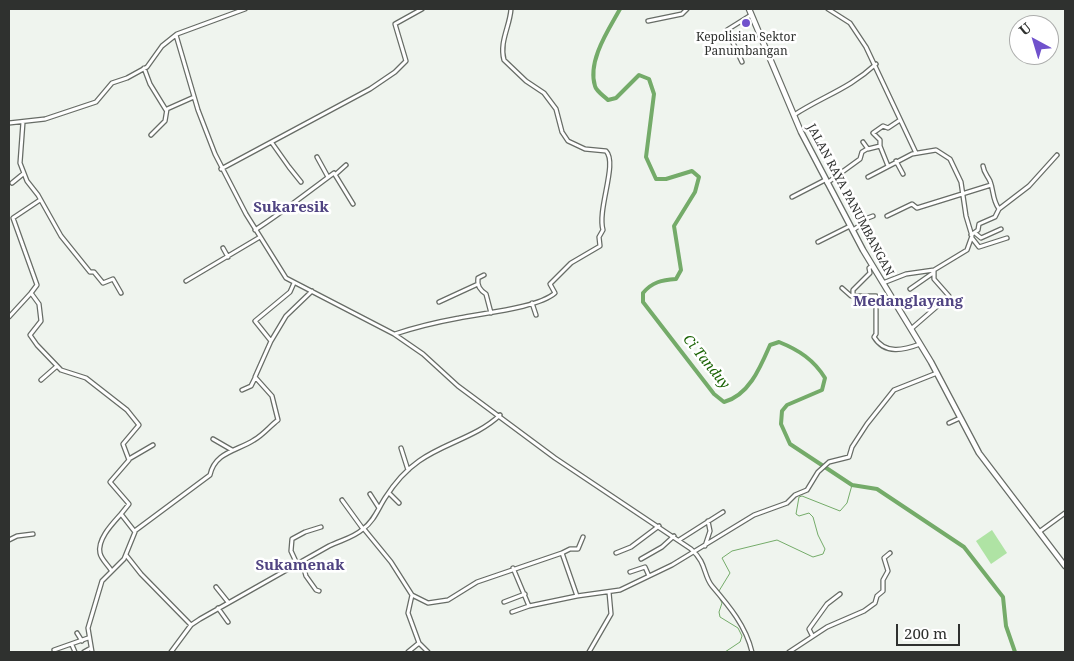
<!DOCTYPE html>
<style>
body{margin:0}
#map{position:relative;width:1074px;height:661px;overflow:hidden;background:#eff4ee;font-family:"Noto Serif",serif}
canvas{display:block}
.frame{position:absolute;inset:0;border:10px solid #2f312f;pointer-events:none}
.north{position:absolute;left:1009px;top:15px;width:50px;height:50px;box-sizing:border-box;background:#fff;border:1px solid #acadac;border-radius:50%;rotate:321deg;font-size:14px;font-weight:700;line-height:20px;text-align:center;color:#2f312f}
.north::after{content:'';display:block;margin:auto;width:18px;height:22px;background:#7052cc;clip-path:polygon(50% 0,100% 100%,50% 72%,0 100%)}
.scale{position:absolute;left:896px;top:624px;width:64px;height:22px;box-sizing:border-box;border:2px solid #2f312f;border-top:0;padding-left:6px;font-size:15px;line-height:18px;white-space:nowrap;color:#2f312f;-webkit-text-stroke:4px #fff;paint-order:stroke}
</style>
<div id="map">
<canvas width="1074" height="661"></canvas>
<div class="frame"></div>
<div class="north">U</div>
<div class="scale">200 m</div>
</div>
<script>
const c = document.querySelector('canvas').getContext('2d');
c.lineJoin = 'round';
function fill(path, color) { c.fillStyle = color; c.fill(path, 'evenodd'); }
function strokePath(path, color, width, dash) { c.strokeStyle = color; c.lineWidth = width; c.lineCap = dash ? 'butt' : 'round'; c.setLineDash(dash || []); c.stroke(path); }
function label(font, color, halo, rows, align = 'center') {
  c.font = font + ' "Noto Serif",serif'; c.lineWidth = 5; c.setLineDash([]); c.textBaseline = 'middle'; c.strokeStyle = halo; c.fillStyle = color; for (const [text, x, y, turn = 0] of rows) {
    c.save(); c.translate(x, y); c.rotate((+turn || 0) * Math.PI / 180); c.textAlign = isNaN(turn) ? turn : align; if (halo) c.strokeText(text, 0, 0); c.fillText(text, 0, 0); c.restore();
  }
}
fill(new Path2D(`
 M992,530L1007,553L991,564L976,541Z`), '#afe3a4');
strokePath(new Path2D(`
 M719,591L730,573L722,558L732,551L777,540L813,557L823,554L825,549L818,535L813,517L809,513L799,516L796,514L799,497L802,496L840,511L847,503L852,485
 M718,595L722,603L719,612L720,617L738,628L742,636L740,642L725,652`), '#74ab69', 1);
strokePath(new Path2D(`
 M620,9C609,29 587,61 595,86C596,91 604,96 608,100L616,98L639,75L649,79L654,94L646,157L656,179H666L692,171L699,177L695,192L674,226L681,270L676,279C662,280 652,282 643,293V302L714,394L724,402C749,395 760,368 770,345L779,342C799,350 814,360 825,378L822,390L787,405L782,411L781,424L790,444L852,485L877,489L964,547L1003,597L1006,626L1015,652`), '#74ab69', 4);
const minor = new Path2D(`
 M828,9L850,23L866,47L916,153
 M648,21L682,14L687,9
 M176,35L198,110L215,154L246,214L286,278L394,334L423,354L458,386L555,458L691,549C707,563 703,575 712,586C729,606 746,626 752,652
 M742,62L727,30L751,15
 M144,68L150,84L166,110
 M794,115C823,96 849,89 876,64
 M23,122L20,163L27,181L38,195L61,236L90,272H94L103,283L113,279L121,293
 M9,123L45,119L96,102L112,83L127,78L147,67L162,46L177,34L245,9
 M151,135L165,121L167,109L194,97
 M863,142L868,149L880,146L888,166
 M272,143L289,167L301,182
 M880,146V140L873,133L883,126L888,128L900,120
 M317,157L328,177
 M896,161L903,174
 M983,166C984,173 987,175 990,181C994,191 992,199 999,209
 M221,169L370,89L395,72L406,61L395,24L422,9
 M336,174L346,165
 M868,177L912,154L936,150L950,159L961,182L966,216L972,236L967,250L934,270L906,274L883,283
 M12,183L23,174
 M827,183L860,159L862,152L867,149
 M792,197L825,180
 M40,200L13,218L37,285L31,293L39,304L41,321L30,335L37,345L61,370L86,378L127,410L139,425L123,444L129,460L110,482L129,504L121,514L135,532L124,559L102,581L88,628L92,652
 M887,216L912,204L917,208L991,185
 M255,230C283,212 308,192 334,173L353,204
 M853,230L865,222V219L873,216
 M975,233L981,238L1001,229
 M971,235L978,230L979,224L995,217L999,209L1029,186L1057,155
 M972,238L979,247L1007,238
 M818,242L850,226
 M223,248L228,257
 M484,275L478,278C477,286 480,290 486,294L491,313
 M186,281L260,237
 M842,288L851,296H876V334L874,337C885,355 904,350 920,344
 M910,289L933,273
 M853,296V290L870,273L869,268L872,266
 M439,302L478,284
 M532,303L536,315
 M9,317L31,293
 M911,329L949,296L934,279V270
 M395,334C416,327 437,322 459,318C482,313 538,308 555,293L550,284L571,263L600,246L599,237L603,230C597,209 618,163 606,151L585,149L568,141L562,132L556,109L544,93L526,81L504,60C499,42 510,26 511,9
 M271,341L255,321L290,292L294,283
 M41,380L57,366
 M242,390L251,386L255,378
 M949,423L960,418
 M213,439L232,450
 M401,448L408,470
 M129,459L153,445
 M389,493L399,503
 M370,494L379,508
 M342,500L363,529
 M364,529L391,562L412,595L428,603L448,600L477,582L562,553L577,596L620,590L672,565L754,515L787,503L795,495L807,490L818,472L829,462L849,457L852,447L867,424L894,390L937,373
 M136,530L210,475C215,452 237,451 254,440C263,435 270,426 278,420L272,396L255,377L271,341L286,316L312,291
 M1039,532L1065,513
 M9,540L17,536L33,534
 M679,540L723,512
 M705,546L710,531L708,521
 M562,553L570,549H578L583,537
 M616,553L631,547L659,526
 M126,555L141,574L191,625
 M641,559L662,547L674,536
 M302,562L306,576L316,590L319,591
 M297,564L291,551L292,539L305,532L321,527
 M513,568L529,606L577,596
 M111,570C108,565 101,559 100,553C97,539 113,523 121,514
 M630,572L645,567L649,576
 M216,587L228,602
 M504,602L525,594
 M218,608L228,622
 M512,612L529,606
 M77,633L82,641
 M812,635L809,629L827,604L840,594
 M419,643L428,652
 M72,645L75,652
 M54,650L88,638
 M84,652L91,648
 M171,652L191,625L200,619L329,546C341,540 353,538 363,529C374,521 378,509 385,498C394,484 406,470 419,461C444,443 477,437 500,415
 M408,652L419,643L408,613L412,595
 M589,652L611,614L609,592
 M789,652L827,627L864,611L875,603L877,596L883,591V580L888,571L884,558L890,553`);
const major = new Path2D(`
 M749,9L801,132L863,250L931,362L979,453L1065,566`);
strokePath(minor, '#676c66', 5.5);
strokePath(major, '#676c66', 7);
strokePath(minor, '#fff', 3);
strokePath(major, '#fff', 4.5);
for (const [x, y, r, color] of [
 [746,23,5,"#7052cc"]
]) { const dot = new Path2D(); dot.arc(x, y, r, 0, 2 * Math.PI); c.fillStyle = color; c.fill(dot); strokePath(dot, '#fff', 2); }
label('12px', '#2f312f', '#fff', [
 ["Kepolisian Sektor",746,38],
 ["Panumbangan",746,52]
]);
label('12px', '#2f312f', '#fff', [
 ["JALAN RAYA PANUMBANGAN",850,200,62]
]);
label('italic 14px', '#1b6405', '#fff', [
 ["Ci Tanduy",706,362,51]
]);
label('bold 15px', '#504482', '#fff', [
 ["Sukaresik",291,208],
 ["Medanglayang",908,302],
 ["Sukamenak",300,566]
]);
</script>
